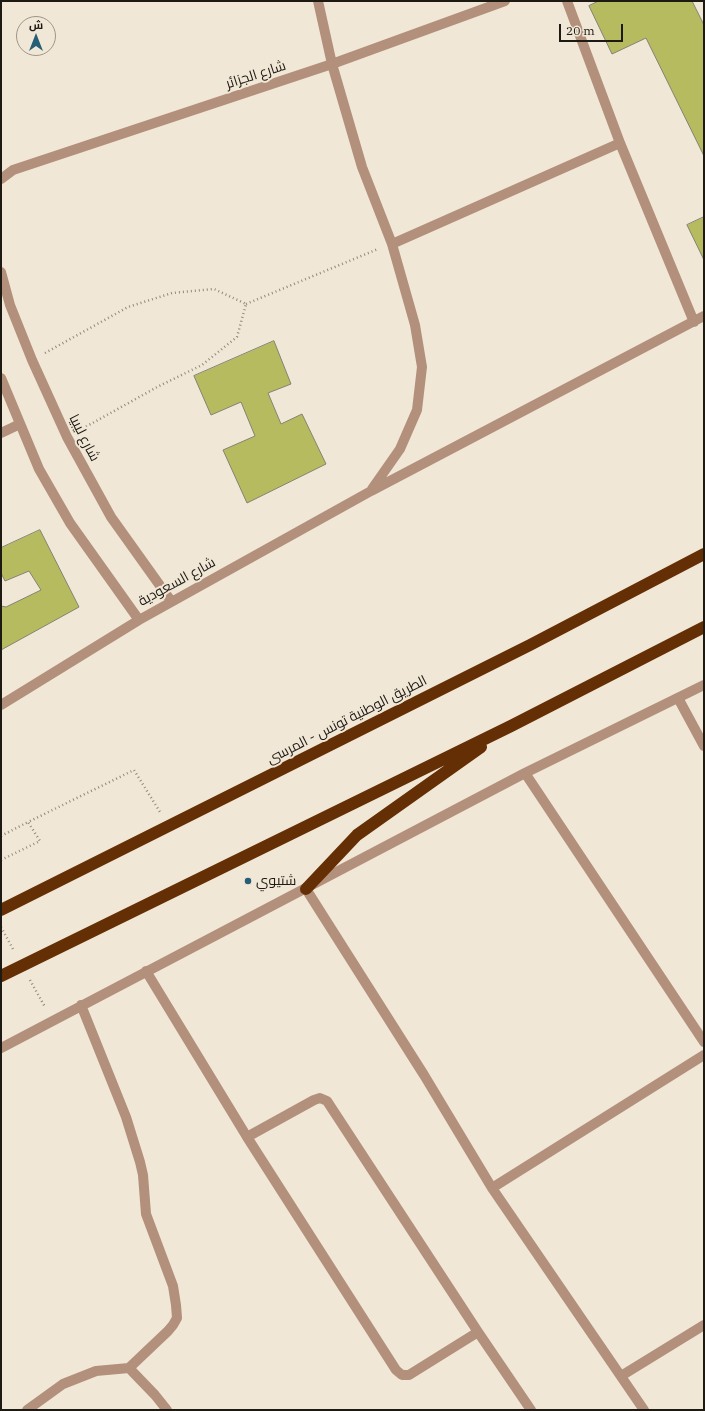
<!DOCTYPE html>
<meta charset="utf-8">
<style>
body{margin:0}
#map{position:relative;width:705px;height:1411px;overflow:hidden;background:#f1e7d6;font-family:"IBM Plex Serif",Cairo,serif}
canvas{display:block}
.frame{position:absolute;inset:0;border:2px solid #1d1913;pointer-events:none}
.north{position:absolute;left:16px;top:16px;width:40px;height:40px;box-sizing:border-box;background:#f1e7d6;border:1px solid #9c9588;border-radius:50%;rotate:0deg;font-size:11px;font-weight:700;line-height:16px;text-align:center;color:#1d1913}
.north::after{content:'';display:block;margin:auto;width:14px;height:18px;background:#265e78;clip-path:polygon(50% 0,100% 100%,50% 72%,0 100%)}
.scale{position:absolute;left:559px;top:24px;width:64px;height:18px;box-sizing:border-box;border:2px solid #1d1913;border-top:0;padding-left:5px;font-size:12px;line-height:14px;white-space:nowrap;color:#1d1913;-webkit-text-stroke:3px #f1e7d6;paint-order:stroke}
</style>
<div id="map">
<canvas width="705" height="1411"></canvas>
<div class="frame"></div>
<div class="north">ش</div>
<div class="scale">20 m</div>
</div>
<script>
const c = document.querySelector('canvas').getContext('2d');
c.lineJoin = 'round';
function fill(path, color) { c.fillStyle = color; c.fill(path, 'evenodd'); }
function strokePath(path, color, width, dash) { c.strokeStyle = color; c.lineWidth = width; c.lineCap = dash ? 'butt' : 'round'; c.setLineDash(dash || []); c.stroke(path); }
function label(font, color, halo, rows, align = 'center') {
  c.font = font + ' "IBM Plex Serif",Cairo,serif'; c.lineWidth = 4; c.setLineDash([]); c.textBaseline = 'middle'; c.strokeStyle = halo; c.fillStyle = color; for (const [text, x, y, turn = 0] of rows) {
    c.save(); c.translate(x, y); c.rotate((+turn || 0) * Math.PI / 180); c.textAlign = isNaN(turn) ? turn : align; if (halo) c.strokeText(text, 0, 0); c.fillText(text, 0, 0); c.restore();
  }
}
const building = new Path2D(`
 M599,1H692L704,25V156L646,38L612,54L589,6Z
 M704,217V260L687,225Z
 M274,341L291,384L268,393L281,424L302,414L326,464L247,503L223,450L255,436L241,402L211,415L194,376Z
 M40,530L79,607L1,650V606L6,607L41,590L29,571L5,581L1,573V548Z`);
fill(building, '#b6bb5f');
strokePath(building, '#828373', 1);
strokePath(new Path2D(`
 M246,304L378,249
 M45,353L128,307L172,293L214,289L246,304L237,337L202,365L159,386L80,430
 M1,836L28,822
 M1,860L40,841L28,822L134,770L160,812
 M1,927L14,951
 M30,980L45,1007`), '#90897d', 2.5, [1, 3]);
strokePath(new Path2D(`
 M318,1L332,64L362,167L392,244L415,325L422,367L417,410L400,449L372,489
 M567,1L620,143L694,322
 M1,179L13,170L332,64L505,1
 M392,244L620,143
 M1,272L10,305L32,360L67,437L111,517L171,601
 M1,378L39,469L70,523L139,620
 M1,433L20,424
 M678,698L704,746
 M1,705L139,620L371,491L704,316
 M525,773L704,1042
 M306,889L424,1075L492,1188L644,1410
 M146,971L247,1137L396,1370L402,1375H409L478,1332
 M1,1048L525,773L704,685
 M247,1137L314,1100L320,1098L327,1101L478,1332L531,1410
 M492,1188L704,1055
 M129,1368L155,1395L167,1410
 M621,1376L704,1325
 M27,1410L63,1384L96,1371L129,1368L168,1331L173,1325L177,1318L176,1305L173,1286L146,1214L143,1175L140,1162L126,1117L81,1005`), '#b3907b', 10);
strokePath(new Path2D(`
 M306,889L357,835L481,747
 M1,910L530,645L704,554
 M1,976L511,726L704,627`), '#652f05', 12);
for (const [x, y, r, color] of [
 [248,881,4,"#265e78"]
]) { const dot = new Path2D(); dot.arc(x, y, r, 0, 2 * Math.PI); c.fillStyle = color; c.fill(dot); strokePath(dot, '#f1e7d6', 1.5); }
label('14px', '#1d1913', '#f1e7d6', [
 ["شارع الجزائر",256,75,-18],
 ["شارع ليبيا",84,438,63],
 ["شارع السعودية",177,582,-29],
 ["الطريق الوطنية تونس - المرسى",347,720,-27]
]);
label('14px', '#1d1913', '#f1e7d6', [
 ["شتيوي",256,881]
], 'left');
</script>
